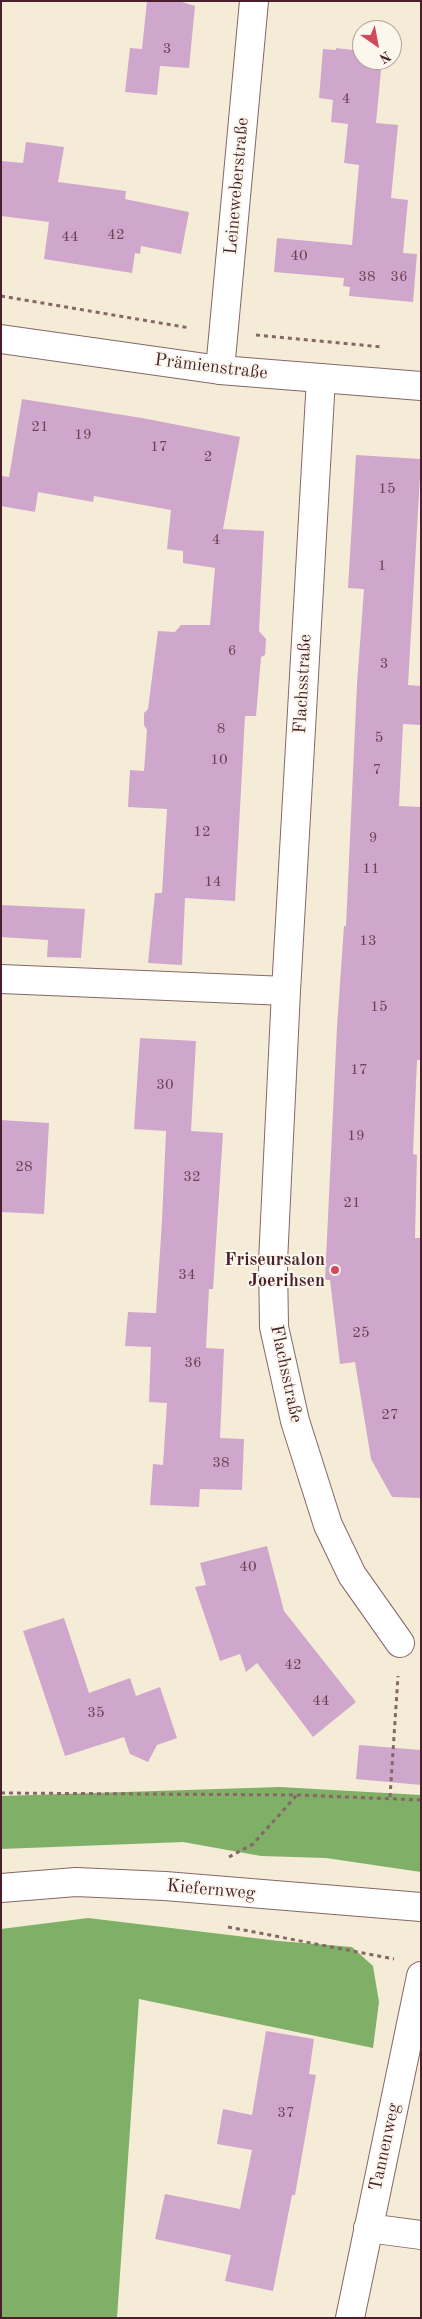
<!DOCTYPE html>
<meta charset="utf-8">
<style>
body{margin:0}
#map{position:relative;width:422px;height:2319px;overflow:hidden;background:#f5ecd7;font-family:"Old Standard TT",serif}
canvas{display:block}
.frame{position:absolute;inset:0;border:2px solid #4a1f2b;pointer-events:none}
.north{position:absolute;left:352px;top:20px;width:50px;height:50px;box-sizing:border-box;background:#fbf7ec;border:1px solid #b4a19f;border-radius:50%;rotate:147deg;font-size:14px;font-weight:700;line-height:20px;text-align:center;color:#4a1f2b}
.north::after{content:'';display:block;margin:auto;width:18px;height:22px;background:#d1495b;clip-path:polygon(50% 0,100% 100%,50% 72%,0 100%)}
</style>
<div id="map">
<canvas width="422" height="2319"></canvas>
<div class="frame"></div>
<div class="north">N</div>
</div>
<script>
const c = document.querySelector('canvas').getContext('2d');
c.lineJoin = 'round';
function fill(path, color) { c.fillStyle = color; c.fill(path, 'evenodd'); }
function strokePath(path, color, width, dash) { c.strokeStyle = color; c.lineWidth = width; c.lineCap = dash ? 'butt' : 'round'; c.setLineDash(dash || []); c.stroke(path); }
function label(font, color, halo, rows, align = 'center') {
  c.font = font + ' "Old Standard TT",serif'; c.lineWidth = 4; c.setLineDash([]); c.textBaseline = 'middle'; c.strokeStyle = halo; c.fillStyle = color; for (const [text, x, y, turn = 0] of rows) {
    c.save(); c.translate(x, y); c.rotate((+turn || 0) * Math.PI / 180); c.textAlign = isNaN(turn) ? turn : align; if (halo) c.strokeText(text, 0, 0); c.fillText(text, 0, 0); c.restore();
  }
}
fill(new Path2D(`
 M280,1787L421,1795V1872L326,1858L261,1856L183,1842L1,1849V1796Z
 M88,1918L279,1941L352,1947L373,1966L379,2002L373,2048L139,1999L117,2318H1V1929Z`), '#80af68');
fill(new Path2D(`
 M147,1H179L195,6L189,68L160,66L157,95L125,92L130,48L142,49Z
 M336,48L362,51V60H382L376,123L398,125L391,198L408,200L403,253L417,254L413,302L349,296L350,287L343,286L344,278L274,272L277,238L352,245L359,165L344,163L348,124L331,122L333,100L319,98L323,49L336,50Z
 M26,142L64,147L58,182L126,191L125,199L189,212L181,254L141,246L140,254L135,253L132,273L44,259L49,222L1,216V161L23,163Z
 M22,399L142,418L240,437L223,529L264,531L259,631L266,639L265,655L261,657L256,716H245L235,901L185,898L182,965L148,963L155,893H162L167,809L128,807L130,770L144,771L147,730L144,725V713L148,709L158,631L175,632L181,625H210L215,568L183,563V551L167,549L171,510L94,496L93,502L38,492L35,512L1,506V476L9,477Z
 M356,455L421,459L408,685L421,686V725L403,724L399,806L421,807V1060H417L413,1154L417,1155L415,1238H421V1498L392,1497L371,1459L355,1362L340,1364L330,1280H325L337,1027L344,926H346L357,684L364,589L348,588Z
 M1,905L85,909L81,958L47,957L48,940L1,937Z
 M140,1038L196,1041L191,1131L223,1133L213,1289H209L206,1348L224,1349L220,1438L244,1439L242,1490L200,1489L199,1507L150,1505L153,1464L163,1465L167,1403L149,1402L151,1347L125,1346L128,1312L156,1313L162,1221L166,1131L134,1129Z
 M1,1120L49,1123L44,1214L1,1212Z
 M267,1546L284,1611L356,1702L313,1737L257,1663L246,1672L240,1654L220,1661L195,1587L206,1585L200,1563Z
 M64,1618L89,1693L130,1678L136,1696L160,1687L177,1738L157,1745L148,1762L130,1754L124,1737L65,1756L23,1631Z
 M359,1745L421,1750V1785L356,1779Z
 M266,2031L314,2039L309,2074L316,2075L295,2195H292L273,2291L225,2281L231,2255L155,2239L165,2194L240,2209L252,2150L217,2144L223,2109L252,2115Z`), '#d0a7cc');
const minor = new Path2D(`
 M220,370L254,1
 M321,378L286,991L273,1262L274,1327L295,1421L328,1525L352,1575L400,1643
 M1,979L286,991
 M368,2228L421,2235
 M350,2318L421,1976`);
const tertiary = new Path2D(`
 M1,339L220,370L421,386
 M1,1888L76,1882L165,1886L421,1907`);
strokePath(minor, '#866767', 30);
strokePath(tertiary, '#866767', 30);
strokePath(new Path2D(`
 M1,296L190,328
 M256,335L382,347
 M1,1793L298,1795L421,1800
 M390,1797L398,1676
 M229,1857L253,1844L297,1795
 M228,1927L394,1959`), '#866767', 3, [4, 4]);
strokePath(minor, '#fff', 28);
strokePath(tertiary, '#fff', 28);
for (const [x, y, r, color] of [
 [335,1270,5,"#d1495b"]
]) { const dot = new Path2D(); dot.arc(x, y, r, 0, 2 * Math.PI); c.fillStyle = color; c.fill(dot); strokePath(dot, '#fbf7ec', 2); }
label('15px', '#6c4153', null, [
 ["3",167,49],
 ["4",346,99],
 ["42",116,235],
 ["44",70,237],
 ["40",299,256],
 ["38",367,277],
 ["36",399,277],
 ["21",40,427],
 ["19",83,435],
 ["17",159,447],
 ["2",208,457],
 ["15",387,489],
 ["4",216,540],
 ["1",382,566],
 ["6",232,651],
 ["3",384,664],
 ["8",221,729],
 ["5",379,738],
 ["10",219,760],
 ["7",377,770],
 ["12",202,832],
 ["9",373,838],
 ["11",371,869],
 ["14",213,882],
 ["13",368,941],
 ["15",379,1007],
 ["17",359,1070],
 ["30",165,1085],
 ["19",356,1136],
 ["28",24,1167],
 ["32",192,1177],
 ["21",352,1203],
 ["34",187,1275],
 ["25",361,1333],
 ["36",193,1363],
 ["27",390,1415],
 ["38",221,1463],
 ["40",248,1567],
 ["42",293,1665],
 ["44",321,1701],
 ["35",96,1713],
 ["37",286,2113]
]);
label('18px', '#4a1f2b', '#fbf7ec', [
 ["Leineweberstraße",237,186,-85],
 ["Prämienstraße",211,367,7],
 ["Flachsstraße",303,684,-87],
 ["Flachsstraße",286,1374,78],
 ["Kiefernweg",211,1890,5],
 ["Tannenweg",385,2147,-78]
]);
label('bold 18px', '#4a1f2b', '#fbf7ec', [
 ["Friseursalon",325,1260],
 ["Joerihsen",325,1281]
], 'right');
</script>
